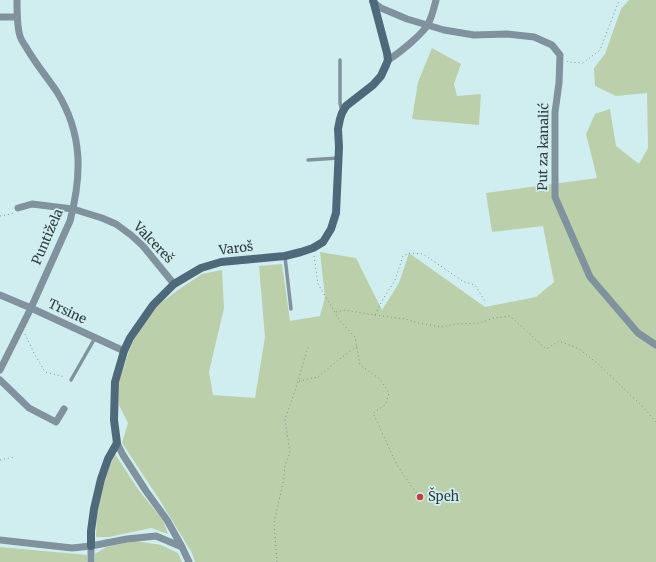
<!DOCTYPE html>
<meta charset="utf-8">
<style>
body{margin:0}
canvas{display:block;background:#d0eeef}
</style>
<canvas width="656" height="562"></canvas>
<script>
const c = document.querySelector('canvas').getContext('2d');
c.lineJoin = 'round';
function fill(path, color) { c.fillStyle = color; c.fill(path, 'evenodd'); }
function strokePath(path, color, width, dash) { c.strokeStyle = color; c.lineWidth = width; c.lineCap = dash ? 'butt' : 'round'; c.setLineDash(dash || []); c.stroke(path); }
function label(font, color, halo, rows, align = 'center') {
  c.font = font + ' Merriweather,serif'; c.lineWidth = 3.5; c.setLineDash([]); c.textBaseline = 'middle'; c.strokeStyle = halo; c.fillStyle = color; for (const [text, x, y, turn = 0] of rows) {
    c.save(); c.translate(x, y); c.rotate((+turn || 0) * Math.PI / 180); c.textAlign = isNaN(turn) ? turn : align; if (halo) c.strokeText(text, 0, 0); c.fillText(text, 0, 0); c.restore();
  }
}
fill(new Path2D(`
 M629,0H656V562H195L192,553L159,499L122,443L128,423L119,405V382L129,351L134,340L150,315L157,306L178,290L202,274L222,270L224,308L209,372L213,395L255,398L265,337L259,266L282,264L290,321L320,316L325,297L320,252L356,258L382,310L399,283L409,253L485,307L536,297L554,282L543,226L492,232L486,193L597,178L586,134L595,114L610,109L616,146L639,164L648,148L647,93L616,96L595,86L594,68L605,54L621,9Z
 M432,48L461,64L454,84L457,96L481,94L479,125L412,119L418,82Z
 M115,454L140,492L163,520L168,534L151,528L109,537H96L97,508L105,478Z
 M135,541L161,545L178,553L182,562H95V554L106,547Z
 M0,547L87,555V562H0Z`), '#bbd0aa');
strokePath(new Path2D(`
 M567,61L568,62L583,63L600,50L616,8L620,0
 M0,216L11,214L13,213
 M314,256L318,284L340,321L355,337L360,365L380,379L389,393L385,405L373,413L397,465L417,494
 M336,312L344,310L375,315L383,299L395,280L403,256L410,253L423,254L464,282L475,285L486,303
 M375,315L405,319L419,323L440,327L457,324L480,323L494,318L510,316L546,349L559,341L579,349L597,363L643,407L656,422
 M25,334L34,353L45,372L65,377
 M299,381L318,377L337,361L357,346
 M0,460L14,457
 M277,562L274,523L284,478L285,465L290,453L285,419L297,385L306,353L309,347`), '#798e8f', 1, [1, 3]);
strokePath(new Path2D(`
 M340,60V103L342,112
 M308,160L338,158
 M285,257L291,309
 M71,380L95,338`), '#80929e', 3.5);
strokePath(new Path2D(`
 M373,2L381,8L407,19L444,30L474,35L507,34L534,37L552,45L560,55L559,83L555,112V197L590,277L638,333L656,345
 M0,17H17
 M388,60C398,54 423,34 428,24C432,17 434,8 436,0
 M18,208L32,204L73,209L102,218L116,224L131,235L143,246L174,284
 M0,295L31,308L124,351
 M0,370L31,308L70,221C82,175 83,134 57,92C47,77 35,63 26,47C24,44 21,40 20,36C17,27 17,10 17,0
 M0,380L29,408L56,422L64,409
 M117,443L123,455L146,491L167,520L182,547
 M0,540L72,548L91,546L127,539L156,536L182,547L189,562
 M91,562V546`), '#80929e', 7);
strokePath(new Path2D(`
 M91,546V531L94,509L101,479L108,459L117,443L114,420L115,382L124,351L130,338L153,305L174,284L201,268L221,262L285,256L301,252L313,248L323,242L331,229L336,213L339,147L338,129L340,119L342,113L346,106L373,85L381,76L386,65L388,60L387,53L373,0`), '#4e6a7a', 8);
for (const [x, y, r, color] of [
 [420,497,4,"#ca3c36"]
]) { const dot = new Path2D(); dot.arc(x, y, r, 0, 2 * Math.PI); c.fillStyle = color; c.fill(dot); strokePath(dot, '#d0eeef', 1.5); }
label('13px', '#2f3b3c', '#d0eeef', [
 ["Put za kanalić",544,147,-89],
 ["Puntižela",48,237,-67],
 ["Valcereš",153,243,46],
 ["Varoš",236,249,-7],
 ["Trsine",67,312,25]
]);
label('13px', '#2f3b3c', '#d0eeef', [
 ["Špeh",428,497]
], 'left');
</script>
